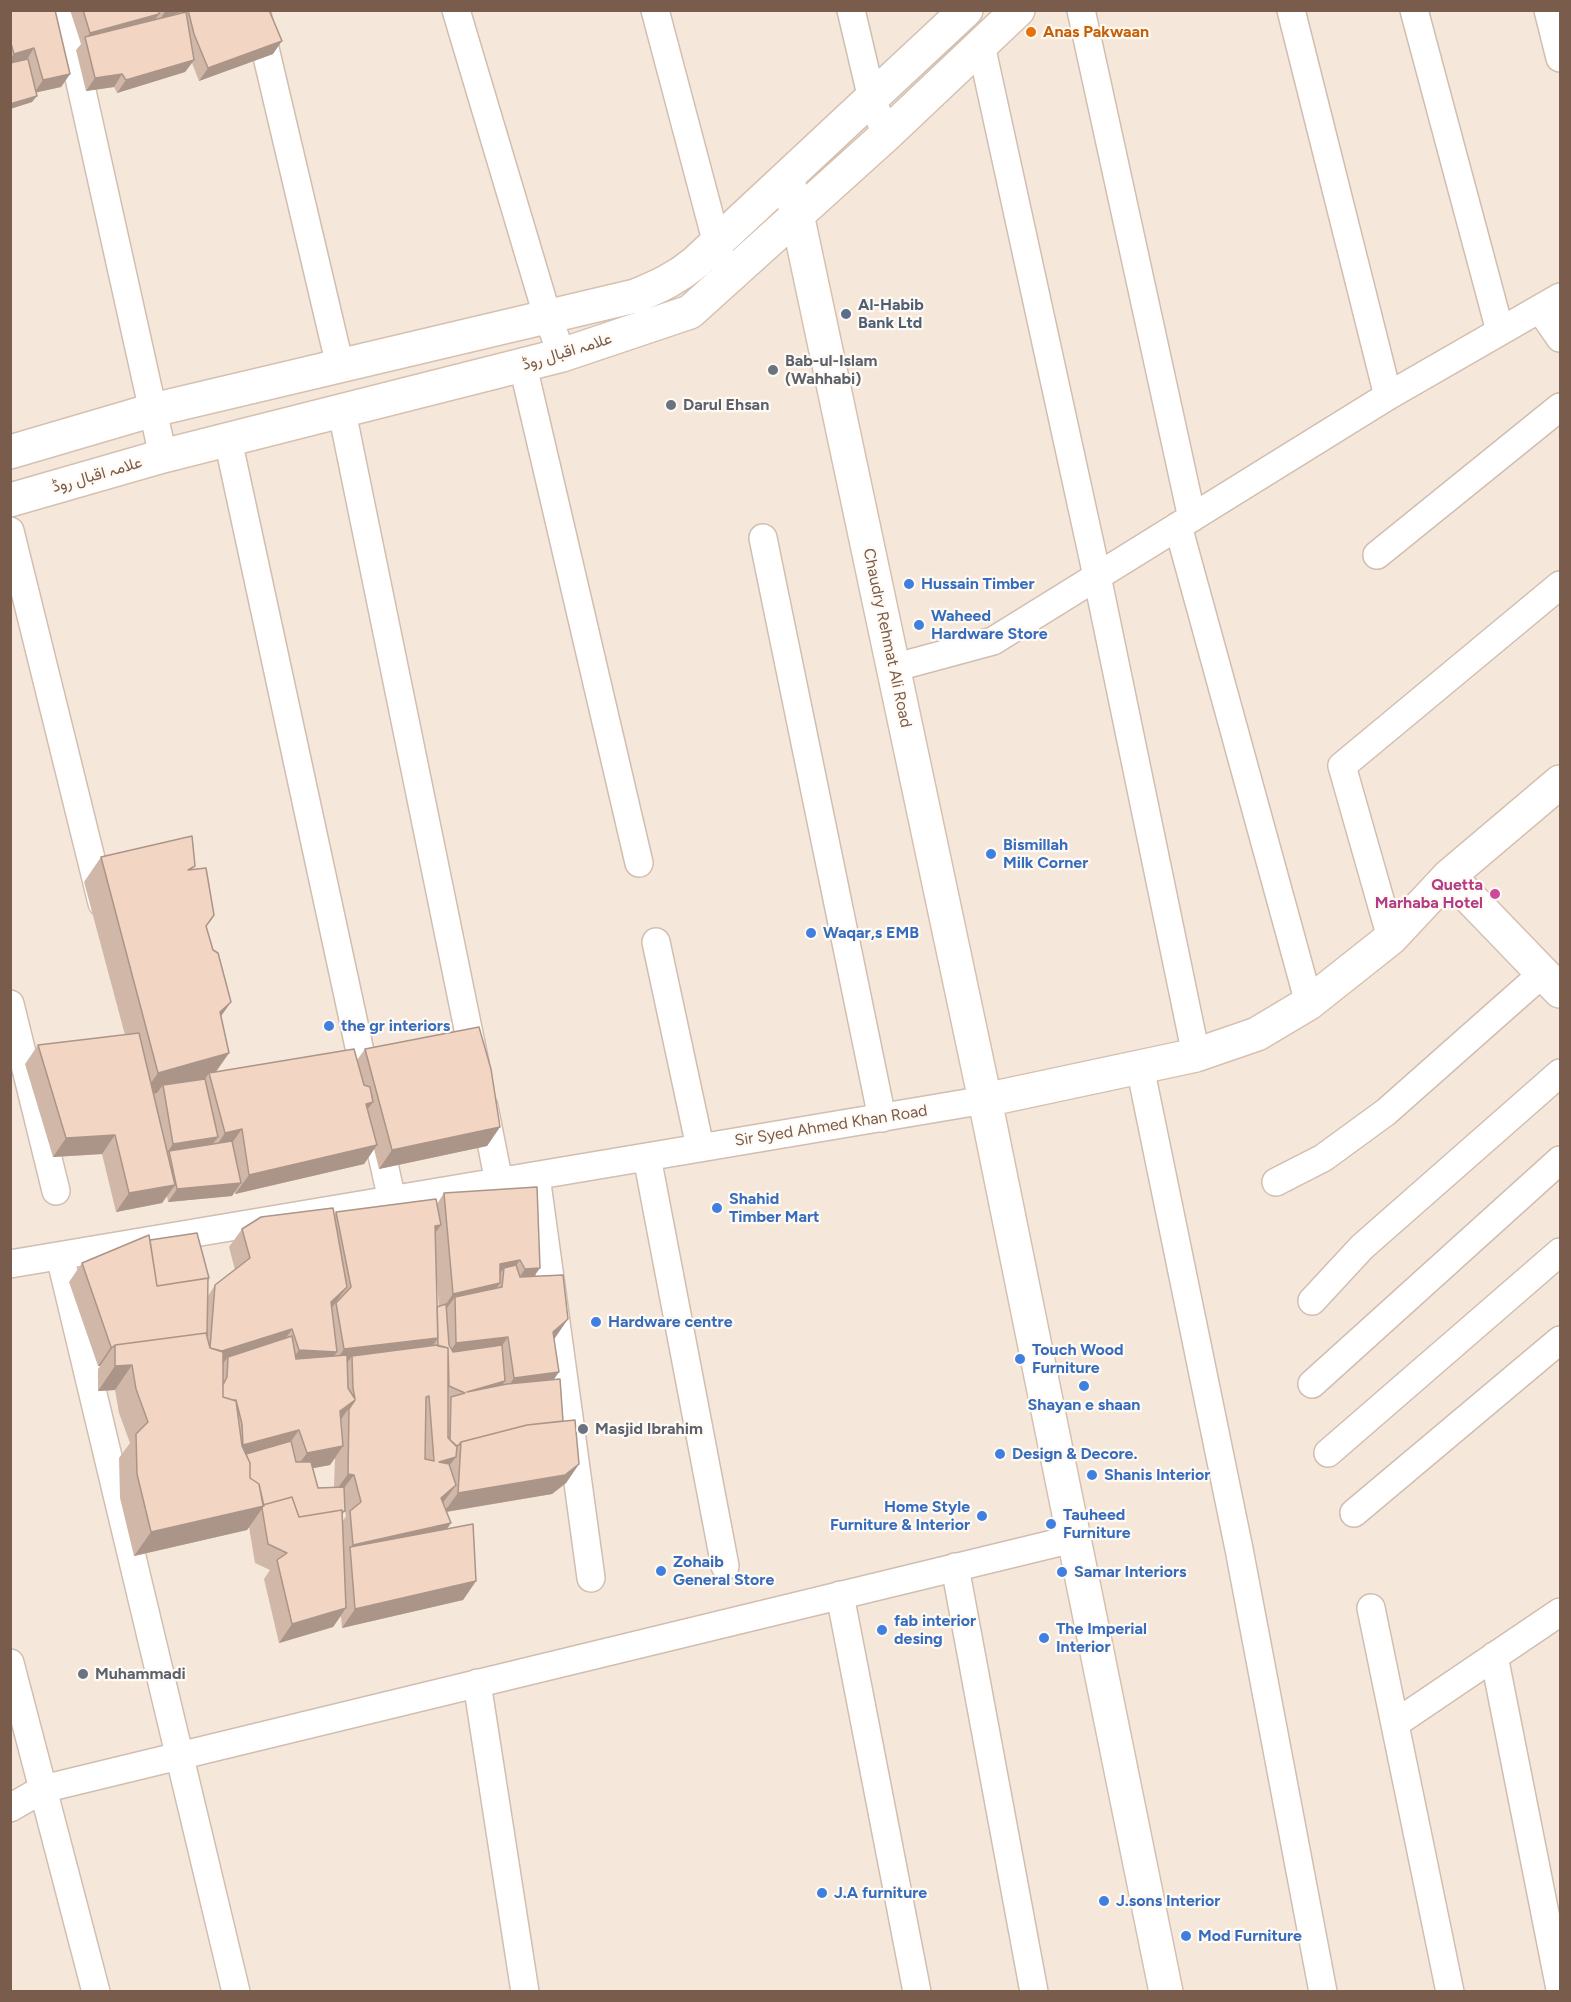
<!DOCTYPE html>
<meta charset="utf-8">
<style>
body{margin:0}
#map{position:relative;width:1571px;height:2002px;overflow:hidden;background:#fdf6ec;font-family:Figtree,sans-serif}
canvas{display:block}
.frame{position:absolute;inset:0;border:12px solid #7a5c4d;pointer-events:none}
</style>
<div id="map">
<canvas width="1571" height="2002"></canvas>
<div class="frame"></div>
</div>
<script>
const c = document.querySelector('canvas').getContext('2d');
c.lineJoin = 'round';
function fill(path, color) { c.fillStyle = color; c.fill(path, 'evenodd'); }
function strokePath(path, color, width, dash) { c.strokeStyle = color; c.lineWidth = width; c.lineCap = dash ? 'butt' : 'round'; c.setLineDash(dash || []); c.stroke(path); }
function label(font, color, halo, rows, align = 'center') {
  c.font = font + ' Figtree,Vazirmatn,sans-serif'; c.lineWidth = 4.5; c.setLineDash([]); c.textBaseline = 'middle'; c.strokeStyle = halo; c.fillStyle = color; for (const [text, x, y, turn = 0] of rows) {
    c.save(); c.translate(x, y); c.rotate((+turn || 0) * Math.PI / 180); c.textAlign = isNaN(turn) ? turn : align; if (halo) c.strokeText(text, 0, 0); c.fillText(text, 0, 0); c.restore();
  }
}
fill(new Path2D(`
 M11,11H1560V1991H11Z`), '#f5e8da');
const street = new Path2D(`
 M64,10L163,456
 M256,10L340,366
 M456,10L547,315L562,355
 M655,10L721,259
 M851,10L872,99L886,135
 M1081,10L1192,518
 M1291,10L1388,396
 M1414,10L1500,331
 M1548,10L1560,58
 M981,45L1097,576L1196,1055
 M1540,309L1560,338
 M523,366L639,863
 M342,412L475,1063
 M228,440L369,1093
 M1178,526L1309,1003
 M10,531L102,903
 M763,538L882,1118
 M1377,555L1560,407
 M893,668L993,641L1388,396L1560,297
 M1391,938L1342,766L1560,585
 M656,942L700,1147
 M10,1004L56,1191
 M1140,1067L1239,1549L1323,1992
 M484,1107L499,1182
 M377,1133L392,1200
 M647,1157L725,1566
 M536,1176L591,1578
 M1276,1182L1323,1158L1386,1112L1543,973
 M60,1256L236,1992
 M10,1264L985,1100
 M1312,1301L1362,1247L1560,1073
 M1312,1384L1560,1160
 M1328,1453L1560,1252
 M1354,1513L1560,1340
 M955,1567L1034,1992
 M840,1595L917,1992
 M1371,1608L1450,1992
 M1494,1656L1560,1989
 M10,1663L96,1992
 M477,1683L525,1992
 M1396,1723L1560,1612
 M10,1808L43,1789L1073,1539`);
const secondary = new Path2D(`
 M787,177L797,214L985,1100L1166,1992
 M10,452L153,410L635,296C658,287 677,278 696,262L966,10
 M10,500L163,456L562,355L690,312L886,135L1018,10
 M1449,876L1560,991
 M985,1100L1196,1055L1257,1034L1309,1003L1391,938L1449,876L1560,782`);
strokePath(street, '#d1beb0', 30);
strokePath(secondary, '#d6c0b0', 36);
strokePath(street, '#fff', 27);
strokePath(secondary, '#fff', 33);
fill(new Path2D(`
 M10,10L70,74L61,87L36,92L32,102L10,109Z
 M70,10H269L273,54L199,81L192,63L185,72L117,93L114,87L86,91L76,50L81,44Z
 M101,857L193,869L206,926L213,950L231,1002L221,1016L229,1053L216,1072L357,1060L365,1049L500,1127L487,1146L379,1169L374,1149L364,1164L235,1194V1191L232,1196L168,1202L167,1196L162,1203L116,1212L102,1154L53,1157L25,1064L38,1045L125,1035L84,882Z
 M444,1193L540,1268L534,1276L554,1338V1380L563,1421L579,1464L566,1483L552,1494L447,1512V1529L476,1581L463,1600L342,1628L341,1616L333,1627L279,1643L264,1579L270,1570L255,1563L249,1527L247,1530L134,1556L120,1498L119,1458L130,1443L119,1413L115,1390L98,1391V1369L100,1366H98L69,1282L82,1263L150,1240L209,1278L208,1280V1296L215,1285L235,1270L229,1247L242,1229L334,1215L336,1212L437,1204ZM436,1270L439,1306L437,1307ZM335,1458L334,1487L318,1488L313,1468L330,1465ZM345,1511L346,1516L343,1521L342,1515Z`), '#d1b7a8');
fill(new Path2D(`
 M166,10H185L159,21Z
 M159,14L150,27L86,39L90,33Z
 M282,41L273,54L199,81L208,68Z
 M34,48L26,61L10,65V59L14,54Z
 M194,60L185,72L117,93L126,80Z
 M70,74L61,87L34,93L43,80Z
 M122,74L114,87L86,91L95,78Z
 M37,96L32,102L10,109V104Z
 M231,1002L214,1026L220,1012Z
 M229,1053L212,1077L209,1073L205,1079L163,1085L157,1093L141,1097L158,1073Z
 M373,1102L359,1121L366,1104Z
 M500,1127L487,1146L379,1169L392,1150Z
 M242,1129L229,1147L212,1152L225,1133Z
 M115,1135L102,1154L53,1157L66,1138Z
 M218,1137L209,1149L169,1151L165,1157H164L173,1144Z
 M377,1145L364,1164L235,1194L249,1175Z
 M241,1183L232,1196L168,1202L177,1189Z
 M175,1185L162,1203L116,1212L129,1193Z
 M441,1225L427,1244L435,1226Z
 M520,1260L507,1279L504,1268L494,1282L500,1264Z
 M540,1268L526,1287L512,1288L525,1269Z
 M500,1283L487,1302L455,1297L444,1312L440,1313L453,1294Z
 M347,1287L333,1306L318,1321L331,1302Z
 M568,1319L555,1338L540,1351L553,1332Z
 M292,1329L279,1348L228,1357L221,1366L209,1355Z
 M508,1337L495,1356L447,1355L456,1343Z
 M438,1338L425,1357L352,1356L345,1366L331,1368L344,1349Z
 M111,1347H113L100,1366H98Z
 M299,1350L337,1352L323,1370L286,1369Z
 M132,1365L115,1390L98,1391L115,1366Z
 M559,1372L546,1391L501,1396L514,1378Z
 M505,1381L496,1394L467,1392Z
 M355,1400L341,1419L327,1430L340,1411Z
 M299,1430L286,1448L242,1460L243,1445Z
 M343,1446L330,1465L293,1472L307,1453Z
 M456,1457L442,1475L439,1462Z
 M579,1464L566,1483L552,1494L444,1512L458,1493Z
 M348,1474L354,1475L340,1493H334Z
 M456,1485L442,1504L441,1498Z
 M264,1506L247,1530L134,1556L151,1532Z
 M451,1523L438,1542L350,1549L353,1545Z
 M476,1581L463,1600L342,1628L355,1609Z
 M346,1608L333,1627L279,1643L292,1624Z`), '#aa9588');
const building = new Path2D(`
 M10,10H55L70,74L43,80L34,48L14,54L10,40Z
 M83,10H159V14L90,33Z
 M188,10H269L282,41L208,68L194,34Z
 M186,12L194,60L126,80L122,74L95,78L85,37Z
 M28,59L37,96L10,104V63Z
 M192,836L195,866L188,870L206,868L214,915L206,926L213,950L218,953L231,1002L220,1012L229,1053L158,1073L101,857Z
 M479,1027L491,1069L500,1127L392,1150L365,1049Z
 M139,1033L175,1185L129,1193L115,1135L66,1138L38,1045Z
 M354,1049L364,1085L370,1087L373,1102L366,1104L377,1145L249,1175L242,1129L225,1133L209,1073Z
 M205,1079L218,1137L173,1144L163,1085Z
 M232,1141L241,1183L177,1189L169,1151Z
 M537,1187L540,1268L525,1269L520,1260L500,1264V1283L453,1294L444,1193Z
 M436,1199L441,1225L435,1226L438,1338L344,1349L336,1303L351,1287L336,1212Z
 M333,1208L347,1287L331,1302L337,1352L299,1350L292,1329L222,1351L210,1348L215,1285L250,1258L242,1229L261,1217Z
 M197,1233L209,1278L157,1286L150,1240Z
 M149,1235L157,1286L208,1278L207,1336L206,1333L115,1345L113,1347H111L82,1263Z
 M516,1265L520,1277L563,1275L568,1319L553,1332L559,1372L514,1378L508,1337L456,1343L455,1297L502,1287L504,1268Z
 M446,1304L449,1345L453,1352L502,1345L505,1381L467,1392L507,1384L560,1379L563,1421L527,1425L461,1442L459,1445L456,1446L450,1440L451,1397L465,1393L449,1386L448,1348L438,1346L437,1307Z
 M206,1333L210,1348L223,1352V1397L236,1401L242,1446L250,1463V1478L259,1484L264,1506L151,1532L137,1474L136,1434L148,1422L136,1389L132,1365L115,1366V1345Z
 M292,1336L296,1359L347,1355L348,1388L355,1399L353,1388L352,1356L437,1345L448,1348V1438L457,1446L456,1457L439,1462L449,1464L456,1485L441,1498L451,1523L353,1545L350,1511L361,1502L354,1475L348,1474L349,1409L355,1400L340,1411L343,1446L307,1453L299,1430L243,1445L242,1424L236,1400H233L223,1397V1385L227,1377L228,1357ZM429,1396L434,1461L425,1459L426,1397Z
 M575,1420L579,1464L565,1475L458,1493L461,1442L527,1425Z
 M291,1441L296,1462H311L318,1488L344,1487L345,1511L342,1512V1510L299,1517L292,1497L263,1505L259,1484L250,1478V1463L246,1454Z
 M292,1497L299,1517L342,1510L346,1608L292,1624L277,1560L287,1553L268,1544L262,1508L263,1505Z
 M473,1524L476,1581L355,1609L350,1547Z`);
fill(building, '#f3d5c3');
strokePath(building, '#aa9588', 1.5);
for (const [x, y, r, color] of [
 [1031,32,6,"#e8710a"],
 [846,314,6,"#5c6f8a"],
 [773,370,6,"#6b7280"],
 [671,405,6,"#6b7280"],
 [909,584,6,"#3f7fe0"],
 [919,625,6,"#3f7fe0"],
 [991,854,6,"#3f7fe0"],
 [1495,894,6,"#d1479c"],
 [811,933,6,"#3f7fe0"],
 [329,1026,6,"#3f7fe0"],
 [717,1208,6,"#3f7fe0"],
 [596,1322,6,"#3f7fe0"],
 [1020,1359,6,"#3f7fe0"],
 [1084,1386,6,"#3f7fe0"],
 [583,1429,6,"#6b7280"],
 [1000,1454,6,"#3f7fe0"],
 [1092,1475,6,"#3f7fe0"],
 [982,1516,6,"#3f7fe0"],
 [1051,1524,6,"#3f7fe0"],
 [661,1571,6,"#3f7fe0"],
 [1062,1572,6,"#3f7fe0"],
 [882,1630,6,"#3f7fe0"],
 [1044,1638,6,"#3f7fe0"],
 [83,1674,6,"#6b7280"],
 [822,1893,6,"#3f7fe0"],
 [1104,1901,6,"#3f7fe0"],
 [1186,1936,6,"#3f7fe0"]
]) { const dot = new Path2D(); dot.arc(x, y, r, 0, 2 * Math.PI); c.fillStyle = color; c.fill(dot); strokePath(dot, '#fffaf3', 2); }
label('bold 16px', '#c56008', '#fffaf3', [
 ["Anas Pakwaan",1043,32]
], 'left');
label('bold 16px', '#4e5e75', '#fffaf3', [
 ["Al-Habib",858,305],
 ["Bank Ltd",858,323]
], 'left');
label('16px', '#7a5c4d', '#fffaf3', [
 ["علامہ اقبال روڈ",567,352,-17],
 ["علامہ اقبال روڈ",97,475,-16],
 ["Chaudry Rehmat Ali Road",887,638,78],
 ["Sir Syed Ahmed Khan Road",831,1126,-9]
]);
label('bold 16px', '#5b616d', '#fffaf3', [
 ["Bab-ul-Islam",785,361],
 ["(Wahhabi)",785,379],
 ["Darul Ehsan",683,405],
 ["Masjid Ibrahim",595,1429],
 ["Muhammadi",95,1674]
], 'left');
label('bold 16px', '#366cbe', '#fffaf3', [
 ["Hussain Timber",921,584],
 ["Waheed",931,616],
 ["Hardware Store",931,634],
 ["Bismillah",1003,845],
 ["Milk Corner",1003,863],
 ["Waqar,s EMB",823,933],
 ["the gr interiors",341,1026],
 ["Shahid",729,1199],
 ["Timber Mart",729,1217],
 ["Hardware centre",608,1322],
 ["Touch Wood",1032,1350],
 ["Furniture",1032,1368],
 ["Shayan e shaan",1084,1405,"center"],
 ["Design & Decore.",1012,1454],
 ["Shanis Interior",1104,1475],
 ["Home Style",970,1507,"right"],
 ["Furniture & Interior",970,1525,"right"],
 ["Tauheed",1063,1515],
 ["Furniture",1063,1533],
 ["Zohaib",673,1562],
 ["General Store",673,1580],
 ["Samar Interiors",1074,1572],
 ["fab interior",894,1621],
 ["desing",894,1639],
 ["The Imperial",1056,1629],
 ["Interior",1056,1647],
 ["J.A furniture",834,1893],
 ["J.sons Interior",1116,1901],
 ["Mod Furniture",1198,1936]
], 'left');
label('bold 16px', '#b23c85', '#fffaf3', [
 ["Quetta",1483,885],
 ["Marhaba Hotel",1483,903]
], 'right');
</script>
